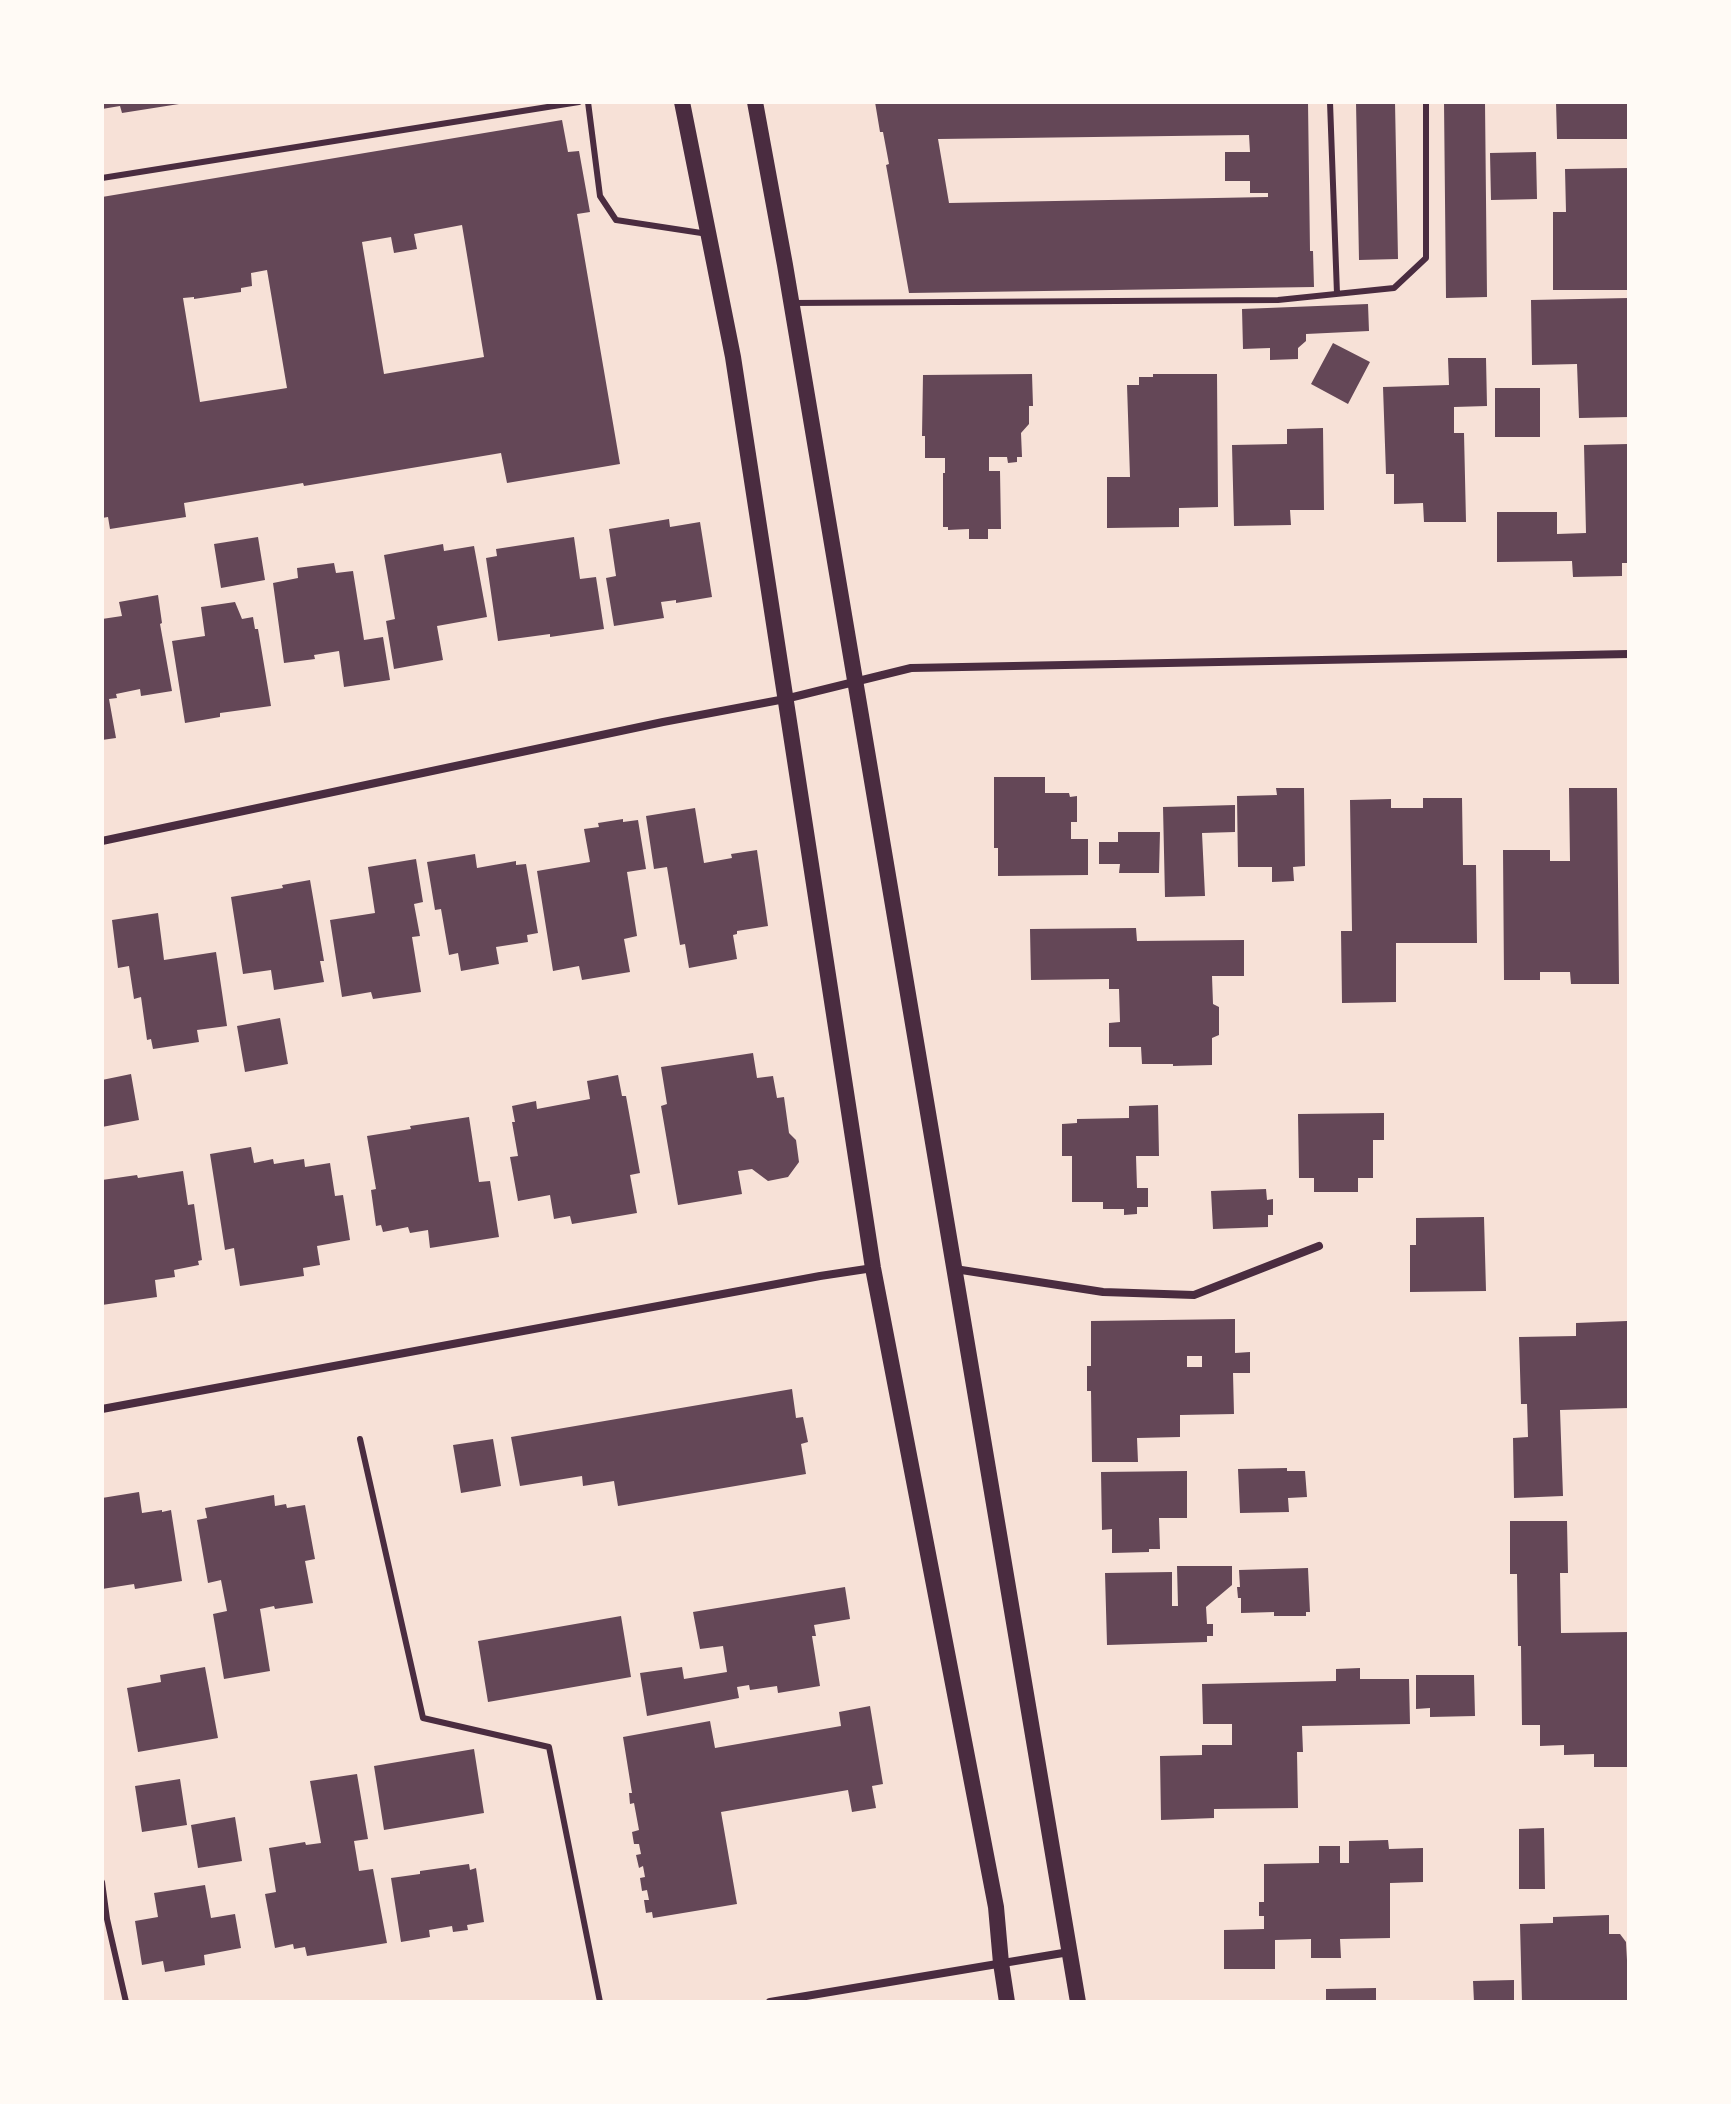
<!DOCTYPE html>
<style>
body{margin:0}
#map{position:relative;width:1731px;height:2104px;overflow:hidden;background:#f7e1d7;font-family:"Work Sans",sans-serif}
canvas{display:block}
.frame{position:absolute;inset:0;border:104px solid #fffaf5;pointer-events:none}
</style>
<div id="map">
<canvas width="1731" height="2104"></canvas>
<div class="frame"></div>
</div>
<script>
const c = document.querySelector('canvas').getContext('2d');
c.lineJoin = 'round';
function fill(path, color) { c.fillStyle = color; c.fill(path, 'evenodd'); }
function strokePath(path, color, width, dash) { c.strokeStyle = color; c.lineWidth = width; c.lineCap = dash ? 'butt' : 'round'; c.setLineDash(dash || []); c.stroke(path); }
fill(new Path2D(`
 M102,102H179V104L122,113L120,106L102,109Z
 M875,102H1308L1310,251H1313L1314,287L909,293L886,165L889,164L883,132H880ZM1249,135L1250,152H1225V181H1250V193H1268V197L949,203L938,139Z
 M1356,102H1395L1398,259L1359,260Z
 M1444,102H1485L1487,297L1446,298Z
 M1556,102H1629V139H1557Z
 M562,120L568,152L579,151L590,212L577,214L620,464L507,483L501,453L304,486L303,483L184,503L186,517L110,529L108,517L102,518V197ZM462,225L484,357L384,374L362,242L391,237L394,253L417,249L414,234ZM267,270L287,388L200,402L183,298L194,297V299L241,292V288L252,286L251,273Z
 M1536,152L1537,199L1491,200L1490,153Z
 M1629,168V290H1553V212H1566L1565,169Z
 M1629,298V417L1579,418L1577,364L1532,365L1531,300Z
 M1368,304L1369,331L1306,334V341L1298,348V359L1270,360V348L1243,349L1242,309Z
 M1333,343L1370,362L1348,404L1311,384Z
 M1448,358H1486L1487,406L1454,407V433H1464L1466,522H1424L1423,503L1394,504V474H1386L1383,387L1449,385Z
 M1032,374L1033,406H1029V424L1021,433L1022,457H1017V462L1008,463L1007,457H989V471H1000L1001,529H988V539H969V529L948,530V527H943V473H945V458H925V436H922L923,375Z
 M1153,374H1217L1218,507L1179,508V527L1107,528V477H1130L1127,385H1139V377H1153Z
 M1495,388H1540V437H1495Z
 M1323,428L1324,510H1290L1291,525L1234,526L1232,445L1287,444V429Z
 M1629,444V563H1622V576L1573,577L1572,561L1497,562V512H1557V534L1586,533L1584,445Z
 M669,519L670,527L700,522L712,597L676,603V600L661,602L664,618L614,626L606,578L616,576L609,529Z
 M258,537L265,580L221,588L214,544Z
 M574,537L580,579L596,577L604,629L550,637V634L498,641L486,558L497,556L496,549Z
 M443,544L444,551L474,546L487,617L437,626L443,660L394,669L386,621L395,619L384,555Z
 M334,563L336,573L353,571L364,640L383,637L390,680L344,687L339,651L314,655L315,659L284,663L273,583L298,578L297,568Z
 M158,595L162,623L160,624L172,691L141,696L140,689L116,694L117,698L109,699L116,738L102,740V619L122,616L119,602Z
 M235,602L242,619L253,617L255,629H258L271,706L220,713V717L185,723L172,641L205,636L201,607Z
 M994,777H1045V793H1069L1070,797L1077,796V822H1071V839H1088V875L998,876V848H994Z
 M1276,788H1304L1305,866L1293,867L1294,881L1272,882V867H1238L1237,796L1277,795Z
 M1569,788H1617L1619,984H1571L1570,972H1540V980H1504L1503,850H1550V861H1570Z
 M1423,798H1462L1463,865H1476L1477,943H1396V1002L1342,1003L1341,931H1352L1350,800L1391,799V808H1423Z
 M1235,805V832L1202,833L1205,896L1165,897L1163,807Z
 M695,808L704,863L732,858L731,854L757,850L768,926L737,931V934L733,935L737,959L689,968L685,944L680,945L667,867L654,869L646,816Z
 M623,819V822L638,820L646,869L627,872L637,936L624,939L630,972L582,980L579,966L553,971L537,871L590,862L584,829L599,827L598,823Z
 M1118,832H1160L1159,873H1119L1120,864H1099V842H1118Z
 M475,854L477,868L516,861V865L526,864L538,933L527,935L528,942L496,947L499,964L461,971L458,953L449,955L441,909L435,910L427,862Z
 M416,859L423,902L414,904L420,936L412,937L421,992L373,999L371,992L342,997L330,920L375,913L368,867Z
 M310,880L324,961H320L324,982L274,990L271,970L243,974L231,897L283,888L282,885Z
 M158,913L164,960L216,952L227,1026L197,1030L199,1042L153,1049L151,1039L147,1040L141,997L134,999L129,966L118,968L112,920Z
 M1136,928L1137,941L1244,940V976H1212L1213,1004L1219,1007V1035L1212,1038V1065L1173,1066V1064H1142L1141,1047H1109V1023L1120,1022L1119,989H1109V979L1031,980L1030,929Z
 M280,1018L288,1064L245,1072L237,1026Z
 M753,1053L757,1078L773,1076L777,1098L784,1097L789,1133L796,1140L799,1162L788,1177L768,1181L752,1169L738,1171L742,1194L678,1205L661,1106L667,1104L661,1067Z
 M131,1074L139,1120L102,1127V1080Z
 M618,1075L622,1096H626L640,1173L630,1175L637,1213L572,1224L570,1216L554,1219L550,1195L518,1201L510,1157L518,1156L512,1122H515L512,1106L536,1101L537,1109L590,1099L587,1081Z
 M1158,1105L1159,1156H1136L1137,1188H1148V1207H1137V1214L1124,1215V1209H1103V1202H1072V1156H1062V1124L1077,1123V1119L1129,1118V1106Z
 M1384,1113V1140H1373V1178H1358V1192H1314V1178H1299L1298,1114Z
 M469,1117L479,1182L490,1181L499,1237L430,1248L428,1230L410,1233L408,1227L383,1232L381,1225L376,1226L371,1190L376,1189L367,1136L411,1129L410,1126Z
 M251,1147L254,1163L273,1159L274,1164L304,1159L305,1167L330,1163L335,1196L343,1195L350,1240L317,1246L320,1265L303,1268L304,1276L240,1286L234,1248L225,1250L210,1154Z
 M183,1171L188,1205L194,1204L202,1260L198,1261L199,1265L174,1270L175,1277L155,1280L157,1297L102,1305V1180L137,1175L138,1178Z
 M1266,1189L1267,1200L1273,1199V1215H1268V1227L1213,1229L1211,1191Z
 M1484,1217L1486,1291L1410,1292V1245H1416V1218Z
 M1235,1319V1353L1250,1352V1373H1233L1234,1414L1180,1415V1437L1137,1438L1138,1462H1092L1091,1391H1087V1366H1091V1321ZM1187,1356H1202V1367H1187Z
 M1627,1321L1629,1408L1560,1410L1563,1496L1514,1498L1513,1438L1528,1437L1527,1404H1521L1519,1337L1576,1336V1323Z
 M792,1389L796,1418L803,1417L808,1442L801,1444L806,1474L618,1506L614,1481L583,1486L582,1476L520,1486L511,1437Z
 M493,1439L501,1486L461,1493L453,1445Z
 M1287,1468V1471H1305L1307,1497L1288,1498L1289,1512L1240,1513L1238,1469Z
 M1187,1471V1518H1159L1160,1549H1149V1552L1112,1553V1529L1102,1530L1101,1472Z
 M139,1492L142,1513L162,1510V1512L171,1510L182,1581L135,1589L134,1584L102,1589V1498Z
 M274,1495L275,1506L286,1504L287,1508L305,1505L315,1559L305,1561L313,1603L275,1609L274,1606L260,1609L270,1671L224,1679L213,1614L227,1611L221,1580L208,1583L197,1520L207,1518L205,1508Z
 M1510,1521H1567L1568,1573H1560L1561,1633L1629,1632V1767H1594V1754L1564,1755V1745L1540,1746V1725H1522L1521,1646H1518L1517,1574H1510Z
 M1177,1566H1232V1585L1206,1607L1207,1624H1213V1636H1207V1642L1107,1645L1105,1573L1172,1572V1606H1178Z
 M1308,1568L1310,1612H1306V1616H1274V1612L1241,1613V1598H1238L1237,1587H1240L1239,1570Z
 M845,1587L850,1619L814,1625L816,1636H812L820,1686L778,1693L777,1686L750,1690L749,1685L737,1687L739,1698L647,1716L640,1673L682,1667L684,1679L727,1672L723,1646L700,1649L693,1612Z
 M621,1616L631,1677L488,1702L478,1641Z
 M205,1667L218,1738L138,1752L127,1688L161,1682L160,1675Z
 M1360,1668V1679H1409L1410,1724L1302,1726L1303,1752H1297L1298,1808L1214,1809V1818L1161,1820L1160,1756L1202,1755V1745H1232V1724H1203L1202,1684L1336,1681V1669Z
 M1416,1675H1474L1475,1716L1430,1717V1708L1416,1709Z
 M870,1706L883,1784L872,1786L876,1808L852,1812L848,1790L721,1812L737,1904L653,1918L652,1912L646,1913L644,1900H649L647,1890L642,1891L640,1878L645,1877L643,1866L639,1868L636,1855L641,1854L639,1844H634L632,1832L639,1830L634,1803L630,1804L629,1793H632L623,1737L710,1721L715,1748L841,1726L839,1712Z
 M474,1749L484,1813L384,1830L374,1766Z
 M357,1774L368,1839L354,1841L359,1871L373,1869L387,1943L307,1956L305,1947L294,1949L293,1944L275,1948L265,1894L276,1892L269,1848L305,1842L306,1845L321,1843L310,1781Z
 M180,1779L187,1825L142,1832L135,1786Z
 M235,1817L242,1861L198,1868L191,1825Z
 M1544,1828L1545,1889H1519V1829Z
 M1388,1840L1389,1849L1423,1848V1882L1390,1883V1938L1340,1939L1341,1958H1311V1939L1275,1940V1969H1224V1930L1264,1929V1916H1259V1902H1264V1864L1319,1863V1846H1340V1863H1349V1841Z
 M469,1864L470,1870L476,1868L484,1922L467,1925L468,1930L453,1932L452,1926L429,1930L430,1937L401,1942L391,1878L420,1874V1871Z
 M205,1885L211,1918L235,1914L241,1948L204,1955L205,1965L165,1972L163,1961L142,1965L135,1921L158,1917L154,1893Z
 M1609,1915V1934H1620L1626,1942L1627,1960H1629V2002H1522L1520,1924L1553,1923V1917Z
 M1514,1980V2002H1474L1473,1981Z
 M1376,1988V2002H1326V1989Z`), '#644757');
strokePath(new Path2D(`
 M588,102L600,196L616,220L708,234
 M1330,102L1337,294
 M102,178L579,102
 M792,303L1278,300L1394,288L1426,258V102
 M360,1439L423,1718L549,1747L600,2002
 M102,1882L107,1919L126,2002`), '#4a2c40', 6);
strokePath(new Path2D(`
 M102,841L663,722L785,699L911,668L1629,654
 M955,1269L1103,1292L1194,1295L1319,1246
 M102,1409L820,1276L873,1268
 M770,2002L1069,1952`), '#4a2c40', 8);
strokePath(new Path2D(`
 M682,102L733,357L873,1268L996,1907L1001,1963L1007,2002
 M755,102L785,265L1078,2002`), '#4a2c40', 16);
</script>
